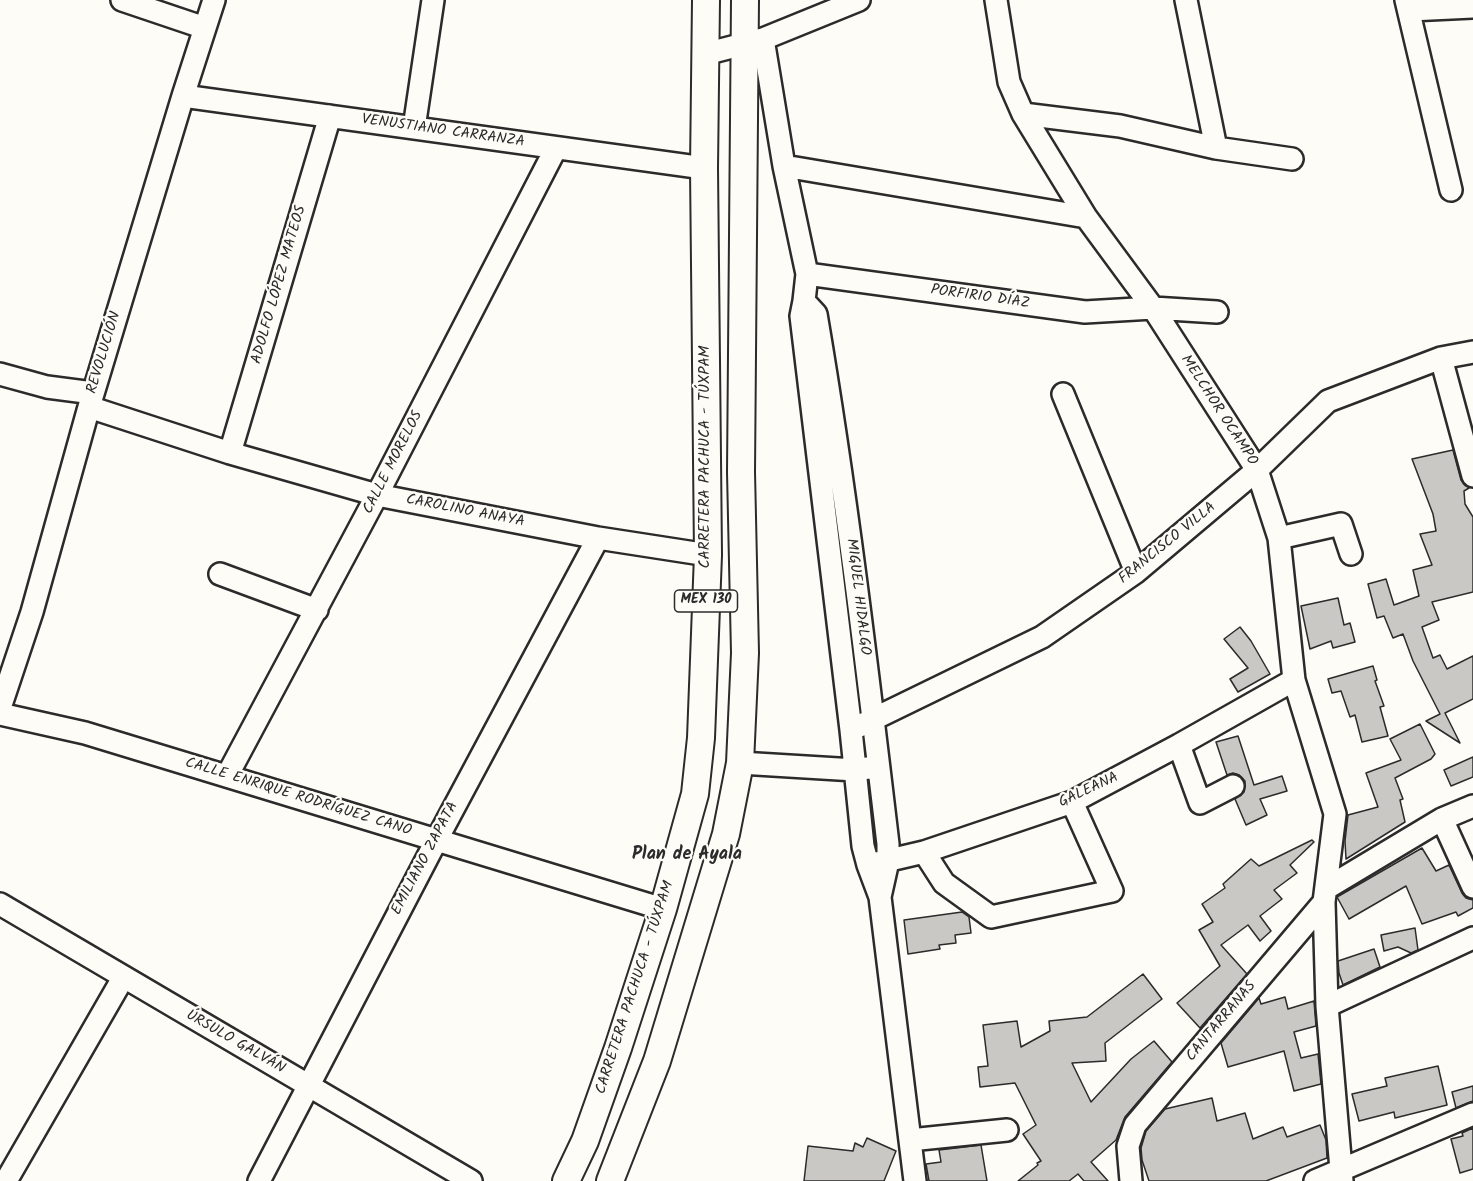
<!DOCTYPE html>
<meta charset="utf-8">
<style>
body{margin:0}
canvas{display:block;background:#fdfcf7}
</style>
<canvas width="1473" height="1181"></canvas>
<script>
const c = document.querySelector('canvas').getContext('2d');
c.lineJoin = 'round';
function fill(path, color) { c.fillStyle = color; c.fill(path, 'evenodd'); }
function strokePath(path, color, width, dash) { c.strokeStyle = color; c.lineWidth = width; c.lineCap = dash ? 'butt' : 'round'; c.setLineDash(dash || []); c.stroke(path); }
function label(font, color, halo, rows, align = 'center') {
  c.font = font + ' Kalam,sans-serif'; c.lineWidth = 4.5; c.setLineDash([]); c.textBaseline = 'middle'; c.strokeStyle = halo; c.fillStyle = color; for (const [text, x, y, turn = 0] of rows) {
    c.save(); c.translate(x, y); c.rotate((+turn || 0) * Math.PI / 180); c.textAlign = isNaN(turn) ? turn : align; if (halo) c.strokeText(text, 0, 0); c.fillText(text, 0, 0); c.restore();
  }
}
const building = new Path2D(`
 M1453,450L1461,480L1469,488L1464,491L1465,504L1473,517V592L1432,602L1439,620L1422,627L1433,658L1440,655L1447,669L1473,656V699L1445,713L1460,743L1426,721L1440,714L1413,661L1403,634L1393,638L1384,616L1377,618L1368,584L1386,579L1394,605L1419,596L1413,570L1432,565L1420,534L1436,531L1433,514L1412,459Z
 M1338,598L1344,625L1350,623L1355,642L1333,648L1331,641L1310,649L1301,606Z
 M1240,627L1251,641L1270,674L1238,692L1230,679L1248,668L1224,639Z
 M1373,666L1377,680L1375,681L1384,706L1380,707L1388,736L1362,742L1355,715L1350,717L1341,691L1332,693L1328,679Z
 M1420,724L1435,754L1431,759L1395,778L1403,799L1400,800L1405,822L1346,859L1345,841L1348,815L1378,807L1366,773L1401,760L1390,739Z
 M1238,736L1254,785L1282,776L1287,791L1260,799L1267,815L1246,825L1235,799L1244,792L1245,781L1239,775L1233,773L1227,775L1216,742Z
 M1473,757V777L1451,786L1444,770Z
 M1312,840L1314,842L1290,865L1297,873L1274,890L1282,899L1260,916L1271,931L1260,941L1248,925L1221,945L1247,974L1200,1028L1177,1003L1220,966L1199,930L1213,922L1202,904L1225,888L1223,884L1251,859L1259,866Z
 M1422,848L1436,871L1449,865L1462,893L1466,898L1473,900V908L1458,916L1456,912L1422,924L1406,886L1349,919L1337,897Z
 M962,912L969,917L971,933L955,935L956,943L939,945L940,949L908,954L904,920Z
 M1415,928L1418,950L1411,953L1398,947L1384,951L1381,935Z
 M1374,949L1380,967L1343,985L1339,973L1338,961Z
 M1143,974L1162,999L1105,1043L1106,1061L1072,1063L1091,1102L1131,1059L1154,1041L1172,1062L1125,1117L1116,1140L1091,1162L1108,1181H1084L1078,1174L1069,1181H1018L1038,1165L1037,1163L1041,1161L1023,1134L1036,1125L1015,1083L980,1087L978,1067L988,1066L983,1025L1017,1021L1021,1047L1050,1031L1049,1021L1087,1017Z
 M1285,997L1288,1009L1314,1001L1316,1026L1294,1032L1301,1058L1318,1054L1321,1084L1294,1091L1284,1051L1228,1067L1221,1043L1259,998L1261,1004Z
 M1438,1066L1447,1105L1395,1118L1394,1112L1359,1121L1352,1094L1387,1086L1385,1078Z
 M1473,1086V1101L1456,1108L1452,1092Z
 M1212,1098L1217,1121L1245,1113L1253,1139L1283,1127L1287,1137L1320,1125L1326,1140L1327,1158L1266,1181H1149L1142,1160L1141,1148L1146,1131L1165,1109Z
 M1473,1128V1169L1460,1173L1451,1139L1463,1136L1462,1133Z
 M867,1138L896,1151L884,1181H804L808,1146L853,1151L855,1143L863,1147Z
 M981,1145L987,1181H929L926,1164L941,1162L939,1150Z`);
fill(building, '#c9c8c4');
strokePath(building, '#2b2b2b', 1.5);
const minor = new Path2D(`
 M122,0L205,28
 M996,0L1009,82L1023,114L1086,217L1153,308L1257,470L1279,538L1294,680L1335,814L1324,902L1327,1006L1342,1181
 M1186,0L1216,148
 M1406,0L1451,190
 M1410,10L1473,7
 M763,39L784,166L807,274L804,301L801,316L851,730L863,846L868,865L880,897L915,1181
 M705,54L763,39L859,0
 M183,96L704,168
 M1023,114L1120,126L1216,148L1292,159
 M414,128L433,0
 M784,166L1086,217
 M807,274L1085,312L1153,308L1217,312
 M804,301L816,314C846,490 867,667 888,844V861L880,897
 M1441,358L1473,476
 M0,374L47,387L93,393
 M1063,394L1136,572
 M89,407L230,453L377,495L598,538L708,555
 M230,453L330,116
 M1279,538L1341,524L1351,554
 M220,574L317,610
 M0,708L32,612L89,407L183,96L214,0
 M0,714L85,733L663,909
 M851,730L1042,637L1136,572L1257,470L1328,401L1441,358L1473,352
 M1179,745L1200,803L1233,786
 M740,763L855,770L868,768
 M227,776L377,495L556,148
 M1442,819L1473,887
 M924,852L944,883L991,917L1112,891L1072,802
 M877,863L924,852L1072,802L1179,745L1294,680
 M1327,888L1442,819L1473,806
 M0,904L471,1181
 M1327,1006L1473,938
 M910,1140L1007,1130
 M6,1181L123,978
 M259,1181L436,841L598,538
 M1131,1181L1128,1146L1135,1125L1324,902
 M1315,1181L1473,1114`);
const major = new Path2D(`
 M566,1181L585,1141L618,1048L663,909L695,794L701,738L708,555L704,168L706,0
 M610,1181L657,1061L726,834L740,763L745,653L741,472L745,0`);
strokePath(minor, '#2b2b2b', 26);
strokePath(major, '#2b2b2b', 30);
strokePath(minor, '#fdfcf7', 21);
strokePath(major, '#fdfcf7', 26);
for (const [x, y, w] of [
 [706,601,63]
]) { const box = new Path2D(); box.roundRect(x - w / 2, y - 11, w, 22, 4.5); c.fillStyle = '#fdfcf7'; c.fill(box); strokePath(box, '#2b2b2b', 1.5); }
label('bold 14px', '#2b2b2b', null, [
 ["MEX 130",706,601]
]);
label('15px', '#2b2b2b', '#fdfcf7', [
 ["VENUSTIANO CARRANZA",443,132,8],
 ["ADOLFO LÓPEZ MATEOS",280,285,-74],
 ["PORFIRIO DÍAZ",980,298,8],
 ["REVOLUCIÓN",105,353,-73],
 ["MELCHOR OCAMPO",1218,411,57],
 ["CARRETERA PACHUCA - TÚXPAM",706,457,-90],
 ["CALLE MORELOS",394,463,-63],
 ["CAROLINO ANAYA",465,512,11],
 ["FRANCISCO VILLA",1168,544,-39],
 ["MIGUEL HIDALGO",857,597,83],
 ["GALEANA",1089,791,-25],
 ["CALLE ENRIQUE RODRÍGUEZ CANO",298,798,17],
 ["EMILIANO ZAPATA",426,859,-62],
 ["CARRETERA PACHUCA - TÚXPAM",636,988,-72],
 ["CANTARRANAS",1222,1022,-50],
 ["ÚRSULO GALVÁN",235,1043,30]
]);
label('bold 18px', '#2b2b2b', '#fdfcf7', [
 ["Plan de Ayala",687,856]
]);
</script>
